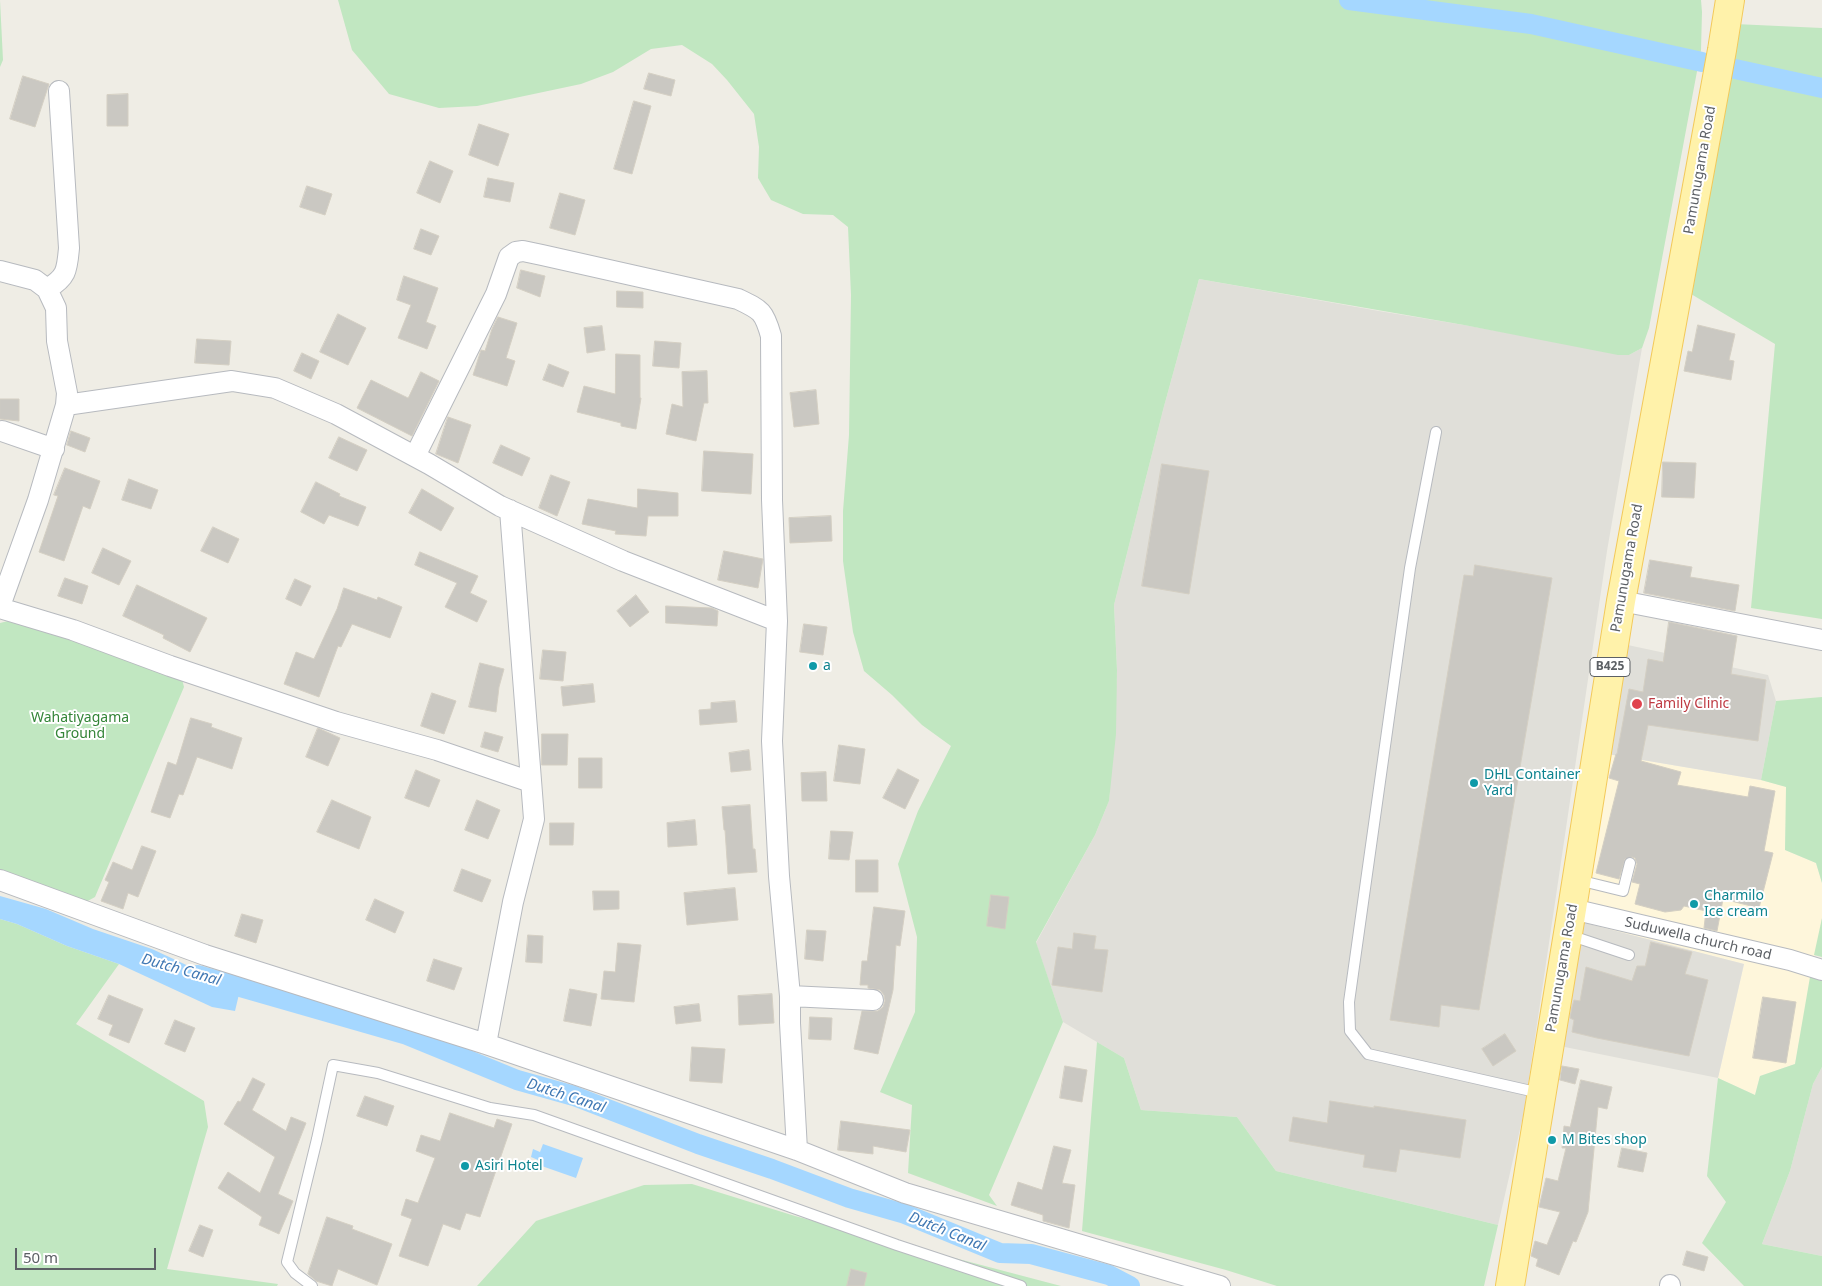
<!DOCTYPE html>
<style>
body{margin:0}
#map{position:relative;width:1822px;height:1286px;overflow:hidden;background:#efede5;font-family:"Noto Sans",sans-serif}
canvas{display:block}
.scale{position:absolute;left:15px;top:1248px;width:141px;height:22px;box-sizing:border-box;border:2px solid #5c6065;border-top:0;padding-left:6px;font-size:15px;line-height:18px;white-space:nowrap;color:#5c6065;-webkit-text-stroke:4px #fff;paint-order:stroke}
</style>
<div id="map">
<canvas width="1822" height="1286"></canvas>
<div class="scale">50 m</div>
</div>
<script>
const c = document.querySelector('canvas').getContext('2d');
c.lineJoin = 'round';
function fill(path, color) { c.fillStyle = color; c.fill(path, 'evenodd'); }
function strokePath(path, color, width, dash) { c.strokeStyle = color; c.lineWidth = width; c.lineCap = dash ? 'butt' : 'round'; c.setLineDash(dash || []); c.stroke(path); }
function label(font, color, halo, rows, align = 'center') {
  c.font = font + ' "Noto Sans",sans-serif'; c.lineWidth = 4; c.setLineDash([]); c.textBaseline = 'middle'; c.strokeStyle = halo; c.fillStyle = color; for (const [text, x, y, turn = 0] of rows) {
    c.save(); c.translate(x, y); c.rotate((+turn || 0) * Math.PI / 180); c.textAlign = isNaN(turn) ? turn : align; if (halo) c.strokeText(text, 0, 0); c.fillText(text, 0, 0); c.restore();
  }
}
fill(new Path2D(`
 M1607,754L1761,780L1787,787L1785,850L1816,863L1822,883V918L1795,1064L1760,1076L1755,1095L1718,1078L1744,964L1581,922Z`), '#fef6db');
fill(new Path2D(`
 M1199,279L1379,311L1464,325L1629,355L1642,348L1607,551L1524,1112L1498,1225L1276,1171L1237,1117L1141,1110L1124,1058L1063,1022L1036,943L1095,835L1109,801L1117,670L1114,605L1163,410Z
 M1623,644L1768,675L1776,701L1761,780L1607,754Z
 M1581,922L1744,964L1718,1078L1550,1044Z
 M1822,1067V1256L1762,1244L1790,1171L1813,1084Z`), '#e0dfd9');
fill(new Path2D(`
 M0,0L3,60L0,67Z
 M338,0H1701L1702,12L1701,50L1649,328L1642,348L1629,355H1618L1464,325L1199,279L1163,410L1114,605L1117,670L1116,734L1109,801L1095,835L1036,942L1063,1022L989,1195L997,1206L908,1173L912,1105L880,1092L915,1012L917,937L898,864L918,811L951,746L922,725L892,695L864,671L853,632L843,561V511L849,435L851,295L848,227L833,215L803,214L771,200L758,178L759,147L754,114L727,80L712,64L682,45L651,49L613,72L581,84L477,106L439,108L389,94L352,50Z
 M1735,24L1822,28V619L1751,608L1775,344L1691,294Z
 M12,620L47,630L182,679L184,687L95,897L84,903L0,871V623Z
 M1822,697V883L1816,863L1785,850L1786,787L1761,780L1776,701Z
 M1822,918V957L1814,955Z
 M0,919L17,924L67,946L119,964L76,1024L204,1101L208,1127L167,1269L278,1284L277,1286H0Z
 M1810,977L1822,981V1067L1813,1084L1790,1171L1762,1244L1822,1256V1286H1744L1702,1243L1726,1202L1707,1176L1718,1078L1755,1095L1760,1076L1795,1064Z
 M1097,1042L1124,1058L1141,1110L1237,1117L1276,1171L1498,1225L1484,1286H1277L1226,1270L1082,1231Z
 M692,1184L795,1216L1061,1286H477L536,1221L644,1185Z`), '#c1e7c1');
fill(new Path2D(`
 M0,896L46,909L93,929L152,949L240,990L235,1011L212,1007L119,964L67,946L17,924L0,919Z
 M543,1144L583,1158L576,1178L536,1164L538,1160L531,1157L533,1149L540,1152Z`), '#a5d7ff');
strokePath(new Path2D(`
 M1349,0L1531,24L1702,62
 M1735,69L1822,88
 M198,975L407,1035L517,1080L574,1096L698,1144L772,1169L849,1198L905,1214L1000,1253L1031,1254L1109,1275L1130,1286`), '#a5d7ff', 20);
const building = new Path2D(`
 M649,73L675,80L671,96L644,89Z
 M23,76L49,84L35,127L10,119Z
 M128,94V126H107V95Z
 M634,101L651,106L632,174L614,169Z
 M479,124L509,134L498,166L469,155Z
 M430,161L453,171L440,203L417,193Z
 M488,178L514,183L510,202L484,197Z
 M307,186L332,194L325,215L300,207Z
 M560,193L585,200L575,235L550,228Z
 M421,229L439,236L431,255L414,249Z
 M521,270L545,276L540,297L517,288Z
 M404,276L438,288L426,322L436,326L427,349L398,338L411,305L397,300Z
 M617,291L643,292V308L617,307Z
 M338,314L366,328L348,365L320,352Z
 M498,317L517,323L506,358L515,361L507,386L473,375L481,350L485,351L492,329Z
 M1698,325L1735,334L1729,360L1734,361L1731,380L1684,371L1688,351L1692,352Z
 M602,326L605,350L587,353L584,328Z
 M197,339L231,341L229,365L195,363Z
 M655,341L681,343L679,368L653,366Z
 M302,353L319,361L311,379L294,371Z
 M616,354L640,355V398H641L636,429L621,426V423L577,412L584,386L615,394Z
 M549,364L569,372L563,387L543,380Z
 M707,371L708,403H704L696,441L666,434L672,404L683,407L682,372Z
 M421,372L439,381L412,436L357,408L371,380L408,398Z
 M816,390L819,424L794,427L790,393Z
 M0,399H19V421L0,419Z
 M448,417L471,425L458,463L436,454Z
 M71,431L90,438L85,452L67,445Z
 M339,437L367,450L357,471L329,458Z
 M501,445L530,458L522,476L493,463Z
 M704,451L753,454L751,494L702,491Z
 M1663,462L1696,463L1694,498L1662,497Z
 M1162,464L1209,471L1189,594L1142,586Z
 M65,468L100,481L90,509L83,506L64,561L39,552L58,496L54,495Z
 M551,475L570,482L557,516L539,508Z
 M129,479L158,490L151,509L122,500Z
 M316,482L340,494L339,496L366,507L358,526L329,515L324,524L301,512Z
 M422,489L454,508L441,531L409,513Z
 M638,489L678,493V516H648L646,536L615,534L616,531L582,524L588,499L637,508Z
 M831,516L832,541L790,543L789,518Z
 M213,527L239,539L228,563L201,551Z
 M103,548L131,561L119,585L92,573Z
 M724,551L763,559L758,588L718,580Z
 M420,552L478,576L470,593L487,601L477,622L445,607L457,583L415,565Z
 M1650,560L1692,567L1690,577L1739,585L1735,611L1644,593Z
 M1475,565L1552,578L1479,1010L1441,1005L1439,1027L1390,1020L1464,575L1473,576Z
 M65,578L88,586L82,604L58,596Z
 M295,579L311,586L301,606L286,599Z
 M137,585L207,618L190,652L163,638L164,635L123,616Z
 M344,588L377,600L378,597L402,607L390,638L352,624L341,647L338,646L319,697L284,684L296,652L314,659L337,609Z
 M636,595L649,612L630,627L617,611Z
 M666,606L712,608L718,611L717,626L666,623Z
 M1669,622L1737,636L1731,674L1766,680L1758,741L1648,725L1641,761L1681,772L1677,785L1748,797L1750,786L1775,791L1764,851L1773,853L1759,908L1723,899L1717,931L1704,928L1706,911L1684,906L1681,910L1665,912L1635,904L1640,884L1632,882L1637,864L1635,858L1632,857L1625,859L1619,879L1596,873L1619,781L1609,778L1616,754H1617L1629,689L1643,692L1648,659L1663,662Z
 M804,624L827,627L823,655L800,652Z
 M543,650L566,652L563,681L540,679Z
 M480,663L504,669L499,687L496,712L469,707Z
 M593,684L595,702L563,706L561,687Z
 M432,693L456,701L444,734L421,726Z
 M735,701L737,722L700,725L699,710L711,709V703Z
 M191,718L212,724L211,727L242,738L232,769L197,757L183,795L179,794L170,818L151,812L168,762L176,765Z
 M318,728L340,738L328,766L306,757Z
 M485,732L503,737L498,752L481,747Z
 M542,734H568L567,765H542Z
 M839,745L865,749L860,784L834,781Z
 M749,750L751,770L731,772L729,753Z
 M579,758H602V788H579Z
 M898,769L919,780L905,809L883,798Z
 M416,770L440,780L429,807L405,798Z
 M826,772L827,801H802L801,773Z
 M332,800L371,817L359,849L317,832Z
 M477,800L500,810L488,839L465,830Z
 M750,805L753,849H755L757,872L728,874L725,830H724L722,807Z
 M695,820L697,845L668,847L667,823Z
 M550,823H574L573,845H550Z
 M831,831L853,832L849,860L829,859Z
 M142,846L156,851L138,897L128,893L123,909L101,901L109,882L105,880L113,862L132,870Z
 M856,860H878V892H856Z
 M462,869L491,880L482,902L454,891Z
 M735,888L738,920L687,925L684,893Z
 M593,891H619V909L594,910Z
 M991,895L1009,897L1005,929L987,926Z
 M375,899L404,912L395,933L366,920Z
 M874,907L905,911L900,946L896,945L893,990L878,1054L854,1049L862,1011H878L883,1007L885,1001L884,995L880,990L868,988V985H860L862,961H867Z
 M242,914L263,920L256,943L235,936Z
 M807,930L826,931L823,961L805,959Z
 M1074,933L1096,936L1094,949L1108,950L1102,992L1052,985L1058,947L1072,949Z
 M528,935L543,936L542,963L526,962Z
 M1651,942L1692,952L1685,974L1708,980L1689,1056L1597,1038L1572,1032L1574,1020L1570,1018L1572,1007L1574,1000L1580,1001L1586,967L1632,981L1637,966H1645Z
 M618,943L641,945L634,1002L601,999L604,971L615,972Z
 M434,959L462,968L454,990L427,981Z
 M570,989L597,994L591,1026L564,1021Z
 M772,994L774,1023L739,1025L738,996Z
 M109,995L143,1009L129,1043L109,1035L113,1025L98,1019Z
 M1763,997L1796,1002L1786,1063L1753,1058Z
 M699,1004L701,1021L676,1024L674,1007Z
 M810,1017L832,1018L831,1040L809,1039Z
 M175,1020L195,1028L185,1052L165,1044Z
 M1505,1034L1516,1051L1493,1066L1482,1049Z
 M692,1047L725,1049L722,1083L690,1081Z
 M1065,1066L1087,1070L1082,1102L1060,1098Z
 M1562,1066L1579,1069L1575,1084L1560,1080Z
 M253,1078L265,1084L252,1110L286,1131L291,1117L306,1123L278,1194L293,1201L279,1234L259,1225L262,1217L218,1188L228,1172L260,1193L275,1157L224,1124L238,1101L240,1102Z
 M1581,1080L1612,1087L1607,1109L1598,1107L1588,1212L1576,1242L1573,1241L1559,1275L1536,1266L1538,1259L1531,1256L1535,1241L1547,1245L1560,1212L1539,1207L1546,1178L1558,1181L1566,1148H1562L1564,1126L1570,1127Z
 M365,1096L394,1106L387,1126L357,1116Z
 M1330,1101L1374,1108V1106L1466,1120L1460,1158L1400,1149L1396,1172L1363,1167L1365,1155L1289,1141L1293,1117L1327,1123Z
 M450,1113L494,1128L497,1119L512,1124L480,1217L466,1213L460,1230L443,1224L428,1266L399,1256L412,1219L401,1215L406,1199L418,1203L435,1158L416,1151L421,1135L440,1141Z
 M841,1121L910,1130L906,1152L873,1146V1154L838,1150Z
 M1054,1146L1071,1150L1062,1183L1075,1185L1069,1228L1043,1221V1215L1011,1205L1018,1182L1042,1190Z
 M1622,1148L1647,1153L1643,1172L1618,1167Z
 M327,1217L353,1226L352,1229L392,1244L377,1285L338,1269L332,1286L316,1281L308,1274Z
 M200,1225L213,1230L203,1257L189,1251Z
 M1687,1251L1708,1257L1704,1271L1683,1265Z
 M851,1269L867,1273L864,1286H847Z`);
fill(building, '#cac8c2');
strokePath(building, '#d4cfc3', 1);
const service = new Path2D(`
 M1436,432L1410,568L1349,1002L1350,1031L1368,1054L1540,1093
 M1578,880L1623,891L1630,863
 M1569,935L1629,955
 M312,1286L295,1273L287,1262L317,1139L333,1065L378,1073L490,1108L534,1115L897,1245L1021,1286`);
const minor = new Path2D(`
 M0,271L35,280L47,289L56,308L57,341L67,393L66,405L38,500L0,606
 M47,289C67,277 67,270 69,248L59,91
 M66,405L232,381L275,388L336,414L429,464L500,506L623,561L777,621
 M2,431L54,449
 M415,456L496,294L509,257L516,252L523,251L542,255L738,299C761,310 764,311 771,336L772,500L777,621L772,741L779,876L790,996V1023L797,1150
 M1621,601L1822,640
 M0,608L73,630L170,666L336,722L437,750L531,782
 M0,880L205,955L486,1044L797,1150L905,1193L1220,1286
 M1572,909L1790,960L1822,970
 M790,996L873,1000
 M486,1044L513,902L534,819L510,510
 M1670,1286V1285`);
const primary = new Path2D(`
 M1510,1286L1572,909L1621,601L1722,50L1730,0`);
strokePath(service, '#b7babf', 12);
strokePath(minor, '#b7babf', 22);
strokePath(primary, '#f3c95a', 30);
strokePath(service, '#fff', 10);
strokePath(minor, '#fff', 20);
strokePath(primary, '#fff2aa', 28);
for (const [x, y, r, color] of [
 [813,666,5,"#0f9aa8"],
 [1637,704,6,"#e0444e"],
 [1474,783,5,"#0f9aa8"],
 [1694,904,5,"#0f9aa8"],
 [1552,1140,5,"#0f9aa8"],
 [465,1166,5,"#0f9aa8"]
]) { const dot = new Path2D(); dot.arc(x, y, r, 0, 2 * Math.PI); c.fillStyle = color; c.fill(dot); strokePath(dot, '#fff', 2); }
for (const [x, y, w] of [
 [1610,667,40]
]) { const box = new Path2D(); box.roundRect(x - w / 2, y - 9.5, w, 19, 4); c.fillStyle = '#fff'; c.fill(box); strokePath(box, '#5c6065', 1); }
label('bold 12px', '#5c6065', null, [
 ["B425",1610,667]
]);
label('14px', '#5c6065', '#fff', [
 ["Pamunugama Road",1700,170,-80],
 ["Pamunugama Road",1627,568,-80],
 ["Suduwella church road",1698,939,13],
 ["Pamunugama Road",1562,968,-80]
]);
label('14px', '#0d838f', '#fff', [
 ["a",823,666],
 ["DHL Container",1484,775],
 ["Yard",1484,791],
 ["Charmilo",1704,896],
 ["Ice cream",1704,912],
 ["M Bites shop",1562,1140],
 ["Asiri Hotel",475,1166]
], 'left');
label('14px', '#be3a42', '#fff', [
 ["Family Clinic",1648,704]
], 'left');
label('14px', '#348538', '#fff', [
 ["Wahatiyagama",80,718],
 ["Ground",80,734]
]);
label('italic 15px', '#4078b3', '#fff', [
 ["Dutch Canal",181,970,16],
 ["Dutch Canal",566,1096,18],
 ["Dutch Canal",947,1232,22]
]);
</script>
